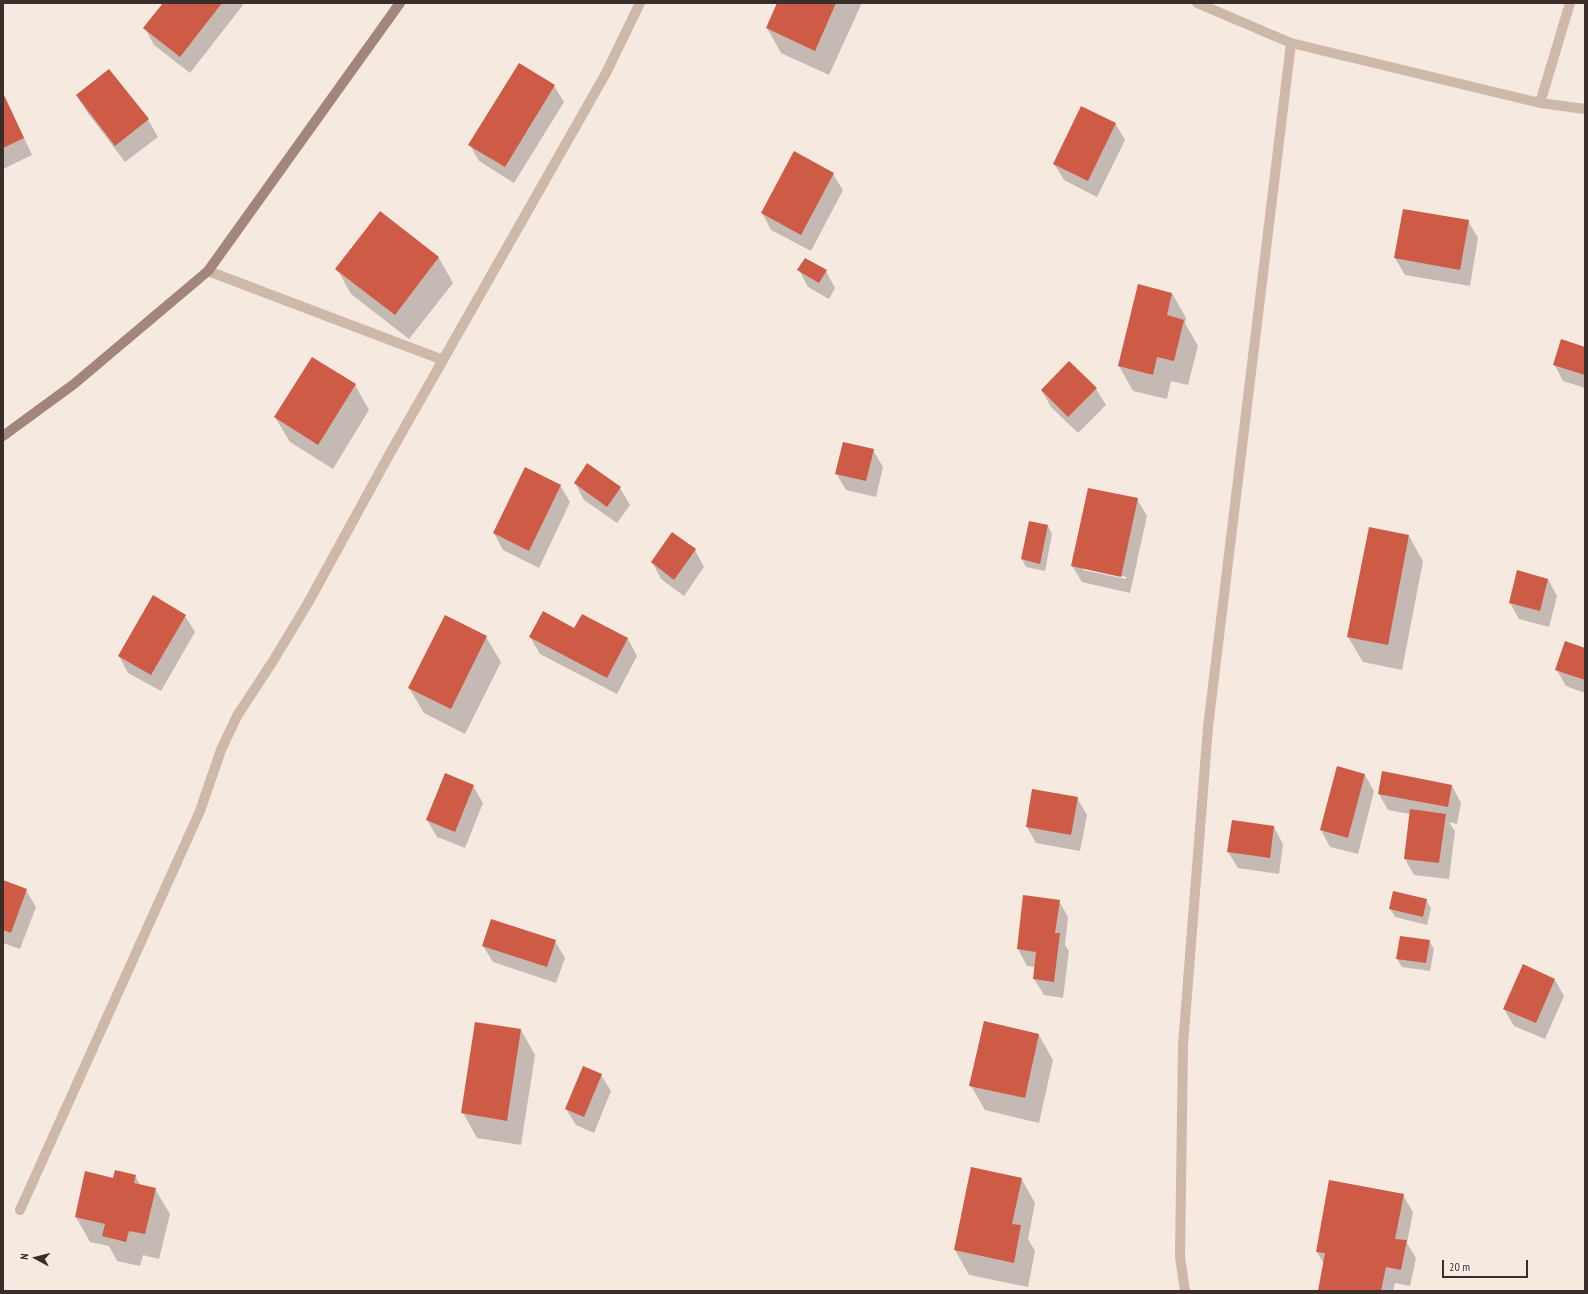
<!DOCTYPE html>
<style>
body{margin:0}
#map{position:relative;width:1588px;height:1294px;overflow:hidden;background:#f5e9e0;font-family:"PT Sans Narrow",sans-serif}
canvas{display:block}
.frame{position:absolute;inset:0;border:4px solid #3b2e2a;pointer-events:none}
.north{position:absolute;left:16px;top:1238px;width:40px;height:40px;-webkit-text-stroke:3px #fbf4ed;paint-order:stroke;rotate:277deg;font-size:11px;font-weight:700;line-height:16px;text-align:center;color:#3b2e2a}
.north::after{content:'';display:block;margin:auto;width:14px;height:18px;background:#3b2e2a;clip-path:polygon(50% 0,100% 100%,50% 72%,0 100%)}
.scale{position:absolute;left:1442px;top:1260px;width:86px;height:18px;box-sizing:border-box;border:2px solid #3b2e2a;border-top:0;padding-left:5px;font-size:12px;line-height:14px;white-space:nowrap;color:#3b2e2a;-webkit-text-stroke:3px #fbf4ed;paint-order:stroke}
</style>
<div id="map">
<canvas width="1588" height="1294"></canvas>
<div class="frame"></div>
<div class="north">N</div>
<div class="scale">20 m</div>
</div>
<script>
const c = document.querySelector('canvas').getContext('2d');
c.lineJoin = 'round';
function fill(path, color) { c.fillStyle = color; c.fill(path, 'evenodd'); }
function strokePath(path, color, width, dash) { c.strokeStyle = color; c.lineWidth = width; c.lineCap = dash ? 'butt' : 'round'; c.setLineDash(dash || []); c.stroke(path); }
fill(new Path2D(`
 M164,3H242L243,5L190,73L154,45L145,28Z
 M778,3H860L861,5L829,75L781,53L767,28Z
 M109,70L148,120L158,137L125,162L87,112L77,96Z
 M554,86L564,102L514,183L479,161L470,145Z
 M3,96L12,112L32,155L3,169Z
 M1115,123L1125,140L1097,197L1064,180L1054,164Z
 M833,174L843,190L811,251L771,230L762,213Z
 M380,213L439,258L453,283L409,339L351,294L337,269Z
 M1468,221L1478,238L1470,286L1405,275L1395,258Z
 M799,270L826,271L835,288L829,299L808,287Z
 M1172,293L1186,318L1185,323L1198,346L1188,385L1171,381L1167,399L1133,391L1119,366Z
 M1585,348V388L1563,381L1554,364Z
 M355,385L369,410L333,469L290,442L275,417Z
 M1096,389L1106,405L1078,433L1051,407L1042,391Z
 M873,450L883,467L876,497L846,490L836,473Z
 M587,465L620,488L630,505L617,523L584,500L575,483Z
 M560,485L570,502L539,568L503,550L494,533Z
 M1137,499L1147,516L1130,593L1082,582L1072,566ZM1083,568L1126,577V579L1083,570Z
 M1048,526L1052,534L1045,571L1026,567L1022,559Z
 M1409,536L1423,561L1402,670L1363,662L1348,637Z
 M695,550L704,567L684,596L661,579L652,562Z
 M1548,579L1557,596L1549,627L1519,619L1510,603Z
 M582,615L628,639L637,656L617,694L540,654L530,637L575,629Z
 M185,616L195,632L161,691L128,673L119,656Z
 M486,637L501,662L465,734L424,713L409,688Z
 M1585,649V693L1566,686L1556,669Z
 M1365,775L1374,791L1358,854L1330,847L1321,830Z
 M473,786L483,803L465,848L437,837L427,820Z
 M1452,786L1461,803L1457,824L1449,822L1455,831L1449,879L1414,875L1405,859L1410,814L1388,810L1379,794Z
 M1077,798L1087,815L1080,851L1036,843L1027,827Z
 M1274,827L1283,844L1279,874L1238,868L1228,852Z
 M3,881L26,890L36,907L20,949L3,943Z
 M1024,896L1059,901L1068,917L1065,945L1069,951L1063,998L1044,995L1034,979L1035,967L1027,966L1018,949Z
 M1426,900L1431,908L1427,925L1395,917L1390,909Z
 M555,941L565,958L556,983L493,962L483,946Z
 M1429,941L1434,949L1430,971L1402,967L1397,959Z
 M1555,980L1564,996L1545,1039L1514,1026L1504,1009Z
 M521,1030L535,1055L521,1145L477,1138L463,1113Z
 M1039,1035L1053,1060L1039,1123L985,1110L971,1086Z
 M601,1075L611,1091L594,1133L576,1125L566,1109Z
 M972,1168L1021,1178L1035,1203L1028,1239L1035,1251L1028,1287L969,1275L955,1250Z
 M135,1176L141,1186L155,1189L170,1214L159,1259L143,1255L140,1266L117,1261L109,1246L90,1242L76,1217L114,1179Z
 M1403,1195L1413,1212L1407,1243L1416,1258L1410,1286L1395,1283L1393,1291H1319L1324,1264L1317,1252Z`), '#0003');
fill(new Path2D(`
 M163,3H222L180,57L143,28Z
 M777,3H836L815,51L766,28Z
 M519,63L555,85L505,167L468,145Z
 M109,69L149,119L115,146L76,95Z
 M3,93L24,138L3,148Z
 M1081,106L1116,123L1088,181L1053,164Z
 M794,151L834,173L801,235L761,213Z
 M1403,209L1469,220L1460,270L1394,258Z
 M380,211L439,257L395,315L335,269Z
 M805,258L827,270L819,283L797,270Z
 M1138,284L1172,293L1167,315L1184,320L1174,361L1157,357L1153,375L1118,366Z
 M1561,339L1585,347V375L1553,365Z
 M312,357L356,384L318,445L274,417Z
 M1069,361L1097,388L1068,417L1041,390Z
 M843,442L874,449L866,481L835,474Z
 M587,463L621,487L607,507L574,483Z
 M525,467L561,485L529,551L493,533Z
 M1088,488L1138,498L1121,577L1071,566Z
 M1029,521L1048,525L1040,564L1021,559Z
 M1369,527L1409,535L1388,645L1347,637Z
 M672,532L696,549L674,580L651,562Z
 M1517,570L1548,579L1540,611L1509,603Z
 M153,595L186,615L151,675L118,656Z
 M543,611L574,628L582,614L628,638L607,678L529,637Z
 M445,615L487,636L451,709L408,688Z
 M1565,641L1585,648V680L1555,670Z
 M1337,766L1365,774L1348,838L1320,830Z
 M1382,771L1452,785L1448,807L1378,794Z
 M445,773L474,785L455,832L426,820Z
 M1032,789L1078,797L1071,835L1026,827Z
 M1410,809L1446,814L1439,863L1404,859Z
 M1232,820L1274,826L1270,858L1227,852Z
 M3,880L27,889L11,933L3,930Z
 M1393,891L1427,899L1423,917L1389,909Z
 M1023,895L1060,900L1055,933H1060L1054,982L1033,979L1036,952L1017,949Z
 M491,919L556,940L547,967L482,946Z
 M1400,936L1430,940L1426,963L1396,959Z
 M1523,964L1555,979L1536,1023L1503,1009Z
 M984,1021L1039,1034L1025,1098L969,1086Z
 M475,1022L521,1029L507,1121L461,1113Z
 M583,1066L602,1074L584,1117L565,1109Z
 M971,1167L1022,1178L1012,1224L1021,1225L1014,1263L954,1250Z
 M115,1170L136,1175L134,1183L156,1188L145,1234L129,1231L126,1242L102,1236L105,1224L75,1217L85,1171L113,1178Z
 M1329,1180L1404,1194L1395,1239L1407,1240L1401,1270L1386,1267L1381,1291H1318L1325,1253L1316,1252Z`), '#ce5b45');
strokePath(new Path2D(`
 M1197,3L1291,43L1540,103L1585,109
 M1540,103L1570,3
 M208,271L443,360
 M20,1210L200,811L221,750L237,716L273,661L308,603L389,455L606,73L640,3
 M1185,1291L1180,1257L1183,1045L1208,727L1291,43`), '#ceb8aa', 10);
strokePath(new Path2D(`
 M3,436L74,384L208,271L400,3`), '#a2867b', 10);
</script>
